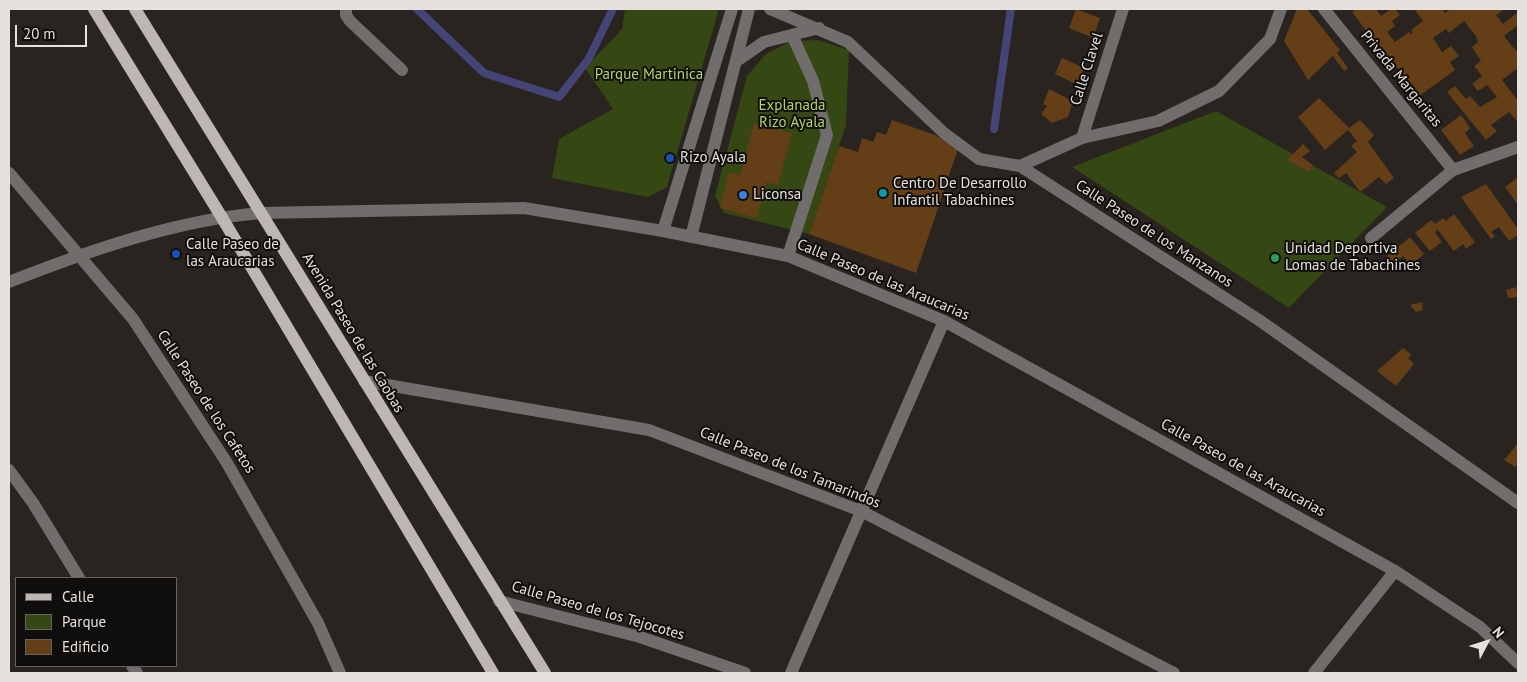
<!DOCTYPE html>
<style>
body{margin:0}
#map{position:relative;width:1527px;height:682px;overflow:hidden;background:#292420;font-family:"PT Sans",sans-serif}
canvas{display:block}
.frame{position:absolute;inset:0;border:10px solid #e5e1de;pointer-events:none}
.legend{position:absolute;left:15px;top:577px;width:162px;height:90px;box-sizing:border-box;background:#100e0c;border:1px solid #656260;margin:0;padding:6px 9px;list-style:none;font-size:15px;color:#e5e1de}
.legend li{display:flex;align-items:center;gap:10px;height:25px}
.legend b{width:25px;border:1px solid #656260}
.north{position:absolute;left:1462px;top:617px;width:50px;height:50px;-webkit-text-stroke:4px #100e0c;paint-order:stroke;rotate:50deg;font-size:14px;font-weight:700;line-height:20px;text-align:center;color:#e5e1de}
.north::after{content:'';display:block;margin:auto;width:18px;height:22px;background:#e5e1de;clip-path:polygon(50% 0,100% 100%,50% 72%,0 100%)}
.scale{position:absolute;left:15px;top:25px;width:72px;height:22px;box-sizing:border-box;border:2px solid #e5e1de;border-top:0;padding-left:6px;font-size:15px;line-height:18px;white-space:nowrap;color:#e5e1de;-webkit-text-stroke:4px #100e0c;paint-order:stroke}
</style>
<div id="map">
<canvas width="1527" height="682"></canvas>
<div class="frame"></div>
<ul class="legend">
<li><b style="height:6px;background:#beb6b5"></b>Calle</li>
<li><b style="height:14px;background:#354712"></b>Parque</li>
<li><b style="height:14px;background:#633e16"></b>Edificio</li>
</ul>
<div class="north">N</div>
<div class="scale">20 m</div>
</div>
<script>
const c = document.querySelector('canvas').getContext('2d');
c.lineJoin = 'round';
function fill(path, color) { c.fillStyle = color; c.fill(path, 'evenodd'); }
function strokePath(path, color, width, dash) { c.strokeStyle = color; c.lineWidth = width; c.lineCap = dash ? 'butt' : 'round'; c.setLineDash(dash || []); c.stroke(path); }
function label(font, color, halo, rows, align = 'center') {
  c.font = font + ' "PT Sans",sans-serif'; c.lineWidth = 4; c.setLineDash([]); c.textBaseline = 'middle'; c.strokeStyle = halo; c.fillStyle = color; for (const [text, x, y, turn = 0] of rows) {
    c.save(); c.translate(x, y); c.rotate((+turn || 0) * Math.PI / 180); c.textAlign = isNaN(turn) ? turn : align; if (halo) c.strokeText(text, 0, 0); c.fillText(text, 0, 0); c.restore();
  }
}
fill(new Path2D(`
 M625,9H719L667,187L648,197L552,178L559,139L613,109L585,68L622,29Z
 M818,40L849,50L846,125L809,234L724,213L715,196L747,76L766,54L791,41Z
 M1216,111L1387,207L1289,308L1072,167Z`), '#354712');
strokePath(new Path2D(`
 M417,9L484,73L559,97L588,60L613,9
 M994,129L1011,9`), '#454476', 8);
fill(new Path2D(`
 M1076,9L1100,18L1093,38L1069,28Z
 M1297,9H1307L1340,50L1337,53L1348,68L1344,71L1333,56L1308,80L1284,41Z
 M1357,9H1379L1377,10L1381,16L1391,9H1395L1400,15L1392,21L1395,26L1387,32L1395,42L1409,32L1410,34L1413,33L1411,30L1423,21L1414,9H1442L1445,13L1451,9H1505L1496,15L1503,24L1518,12V25L1504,36L1516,51L1518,49V68L1502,80L1518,101V122L1509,112L1491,125L1497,131L1486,140L1447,92L1455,86L1466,99L1470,96L1480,107L1497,97L1487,85L1478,91L1472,84L1482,76L1474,66L1481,61L1472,47L1478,42L1476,36L1464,21L1449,33L1446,29L1433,38L1442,52L1451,46L1459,56L1450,62L1455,70L1415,99L1402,83L1407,80L1396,66L1394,67L1352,12Z
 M1062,58L1084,68L1078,85L1055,74Z
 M1049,89L1073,101L1068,117L1052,123L1041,114L1047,106L1043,104Z
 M1319,98L1349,128L1360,120L1374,135L1368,142L1394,178L1386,184L1379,177L1360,192L1346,173L1339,178L1334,173L1357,152L1351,146L1357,141L1348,130L1325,150L1298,117Z
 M1461,115L1470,128L1465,133L1474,146L1460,155L1441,130Z
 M892,120L935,135L958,149L916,273L809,234L839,146L858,152L862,138L873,142L877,132L886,135Z
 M754,123L792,133L778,185L766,182L757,218L720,208L729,172L740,175Z
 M1303,144L1310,151L1302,157L1313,165L1309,172L1287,160Z
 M1518,177V205L1505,187Z
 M1486,184L1518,229V235L1509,241L1499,227L1491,232L1495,236L1491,239L1461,197Z
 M1454,214L1475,242L1466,249L1463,244L1454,251L1438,230L1435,232L1442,242L1430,251L1415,233L1431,220L1435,224L1443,218L1446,221Z
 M1410,237L1424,254L1411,265L1403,256L1394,264L1387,256Z
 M1516,287L1518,297L1508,298L1506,290Z
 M1422,302L1423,310L1416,312L1410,305Z
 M1403,348L1412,355L1408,358L1414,364L1396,386L1377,371Z
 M1518,443V464L1515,467L1504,460Z`), '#633e16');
strokePath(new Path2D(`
 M346,9V15L350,21L402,70
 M770,9L848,42L944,133L979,159L1020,166L1259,320L1518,503
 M1324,9L1453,170
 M738,60L764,42L819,28
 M1082,138L1123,9
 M1020,166L1082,138L1158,121L1219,91L1270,39L1281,9
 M9,173L133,319L227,463L318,623L340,673
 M663,231L732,9
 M691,237L749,9
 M1371,238L1453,170L1518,147
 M788,256L827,135L813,81L792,35
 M9,282C88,251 176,220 261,213L524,208L663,231L788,256L944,321L1080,396L1395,571L1480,627L1518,663
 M364,381L649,430L861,511L1174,673
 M9,470L33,503L79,578
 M499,601L640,637L745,673
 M132,666L137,673
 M791,673L944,321
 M1314,673L1395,571`), '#716d6d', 12);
strokePath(new Path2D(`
 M94,9L221,216L493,673
 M135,9L545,673`), '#beb6b5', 12);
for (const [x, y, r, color] of [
 [670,158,5,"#1a4fb4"],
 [883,193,5,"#0f9aa8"],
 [743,195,5,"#3f7fe0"],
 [176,254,5,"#1a4fb4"],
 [1275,258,5,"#2e9e5b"]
]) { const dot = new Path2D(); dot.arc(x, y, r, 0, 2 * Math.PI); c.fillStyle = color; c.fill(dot); strokePath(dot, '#100e0c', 2); }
label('15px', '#e5e1de', '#100e0c', [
 ["Calle Clavel",1087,69,-72],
 ["Privada Margaritas",1401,79,51],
 ["Calle Paseo de los Manzanos",1154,234,33],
 ["Calle Paseo de las Araucarias",883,280,23],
 ["Avenida Paseo de las Caobas",353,333,59],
 ["Calle Paseo de los Cafetos",206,402,57],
 ["Calle Paseo de los Tamarindos",790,468,22],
 ["Calle Paseo de las Araucarias",1243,468,29],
 ["Calle Paseo de los Tejocotes",598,611,16]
]);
label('15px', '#add861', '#100e0c', [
 ["Parque Martinica",649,75],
 ["Explanada",792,106],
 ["Rizo Ayala",792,123]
]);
label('15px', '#e5e1de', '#100e0c', [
 ["Rizo Ayala",680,158],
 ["Centro De Desarrollo",893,184],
 ["Infantil Tabachines",893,201],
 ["Liconsa",753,195],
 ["Calle Paseo de",186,245],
 ["las Araucarias",186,262],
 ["Unidad Deportiva",1285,249],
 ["Lomas de Tabachines",1285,266]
], 'left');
</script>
